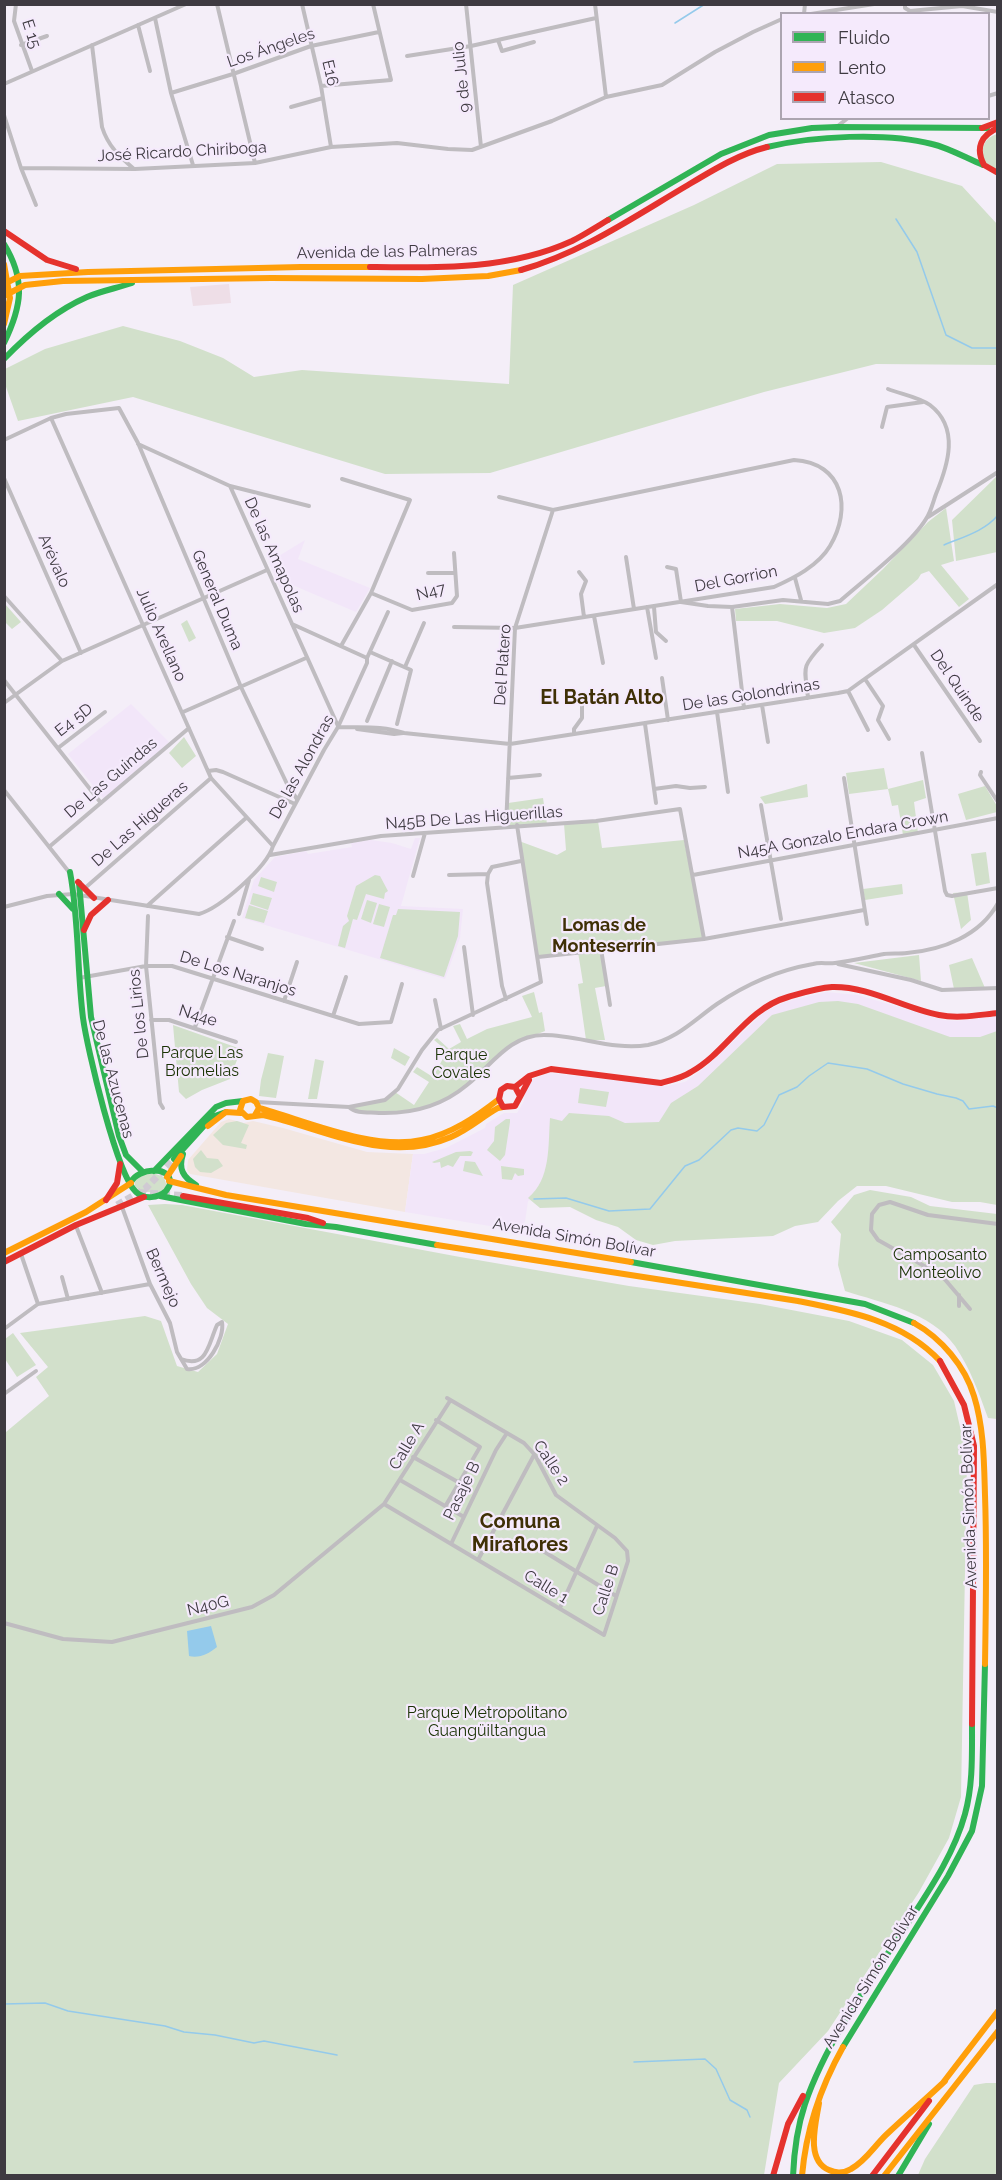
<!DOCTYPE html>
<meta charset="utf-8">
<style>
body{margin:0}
#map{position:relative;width:1002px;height:2180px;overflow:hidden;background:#f4eef8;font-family:Raleway,sans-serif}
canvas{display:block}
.frame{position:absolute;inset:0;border:6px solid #3e3a41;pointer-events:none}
.legend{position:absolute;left:780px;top:12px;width:210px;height:108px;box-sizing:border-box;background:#f5eafc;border:2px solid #aca4b1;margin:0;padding:8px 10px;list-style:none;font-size:18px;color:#3e3a41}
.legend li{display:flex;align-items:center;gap:12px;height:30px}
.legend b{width:30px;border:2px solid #aca4b1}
</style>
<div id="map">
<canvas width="1002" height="2180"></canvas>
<div class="frame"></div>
<ul class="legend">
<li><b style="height:8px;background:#30b455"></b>Fluido</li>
<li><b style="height:8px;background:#ff9f0a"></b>Lento</li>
<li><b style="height:8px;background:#e5322d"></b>Atasco</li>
</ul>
</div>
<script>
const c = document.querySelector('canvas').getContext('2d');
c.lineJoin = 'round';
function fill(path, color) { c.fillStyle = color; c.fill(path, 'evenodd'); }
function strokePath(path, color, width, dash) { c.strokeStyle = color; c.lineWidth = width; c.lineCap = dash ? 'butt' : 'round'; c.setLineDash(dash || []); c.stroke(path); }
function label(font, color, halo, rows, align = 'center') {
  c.font = font + ' Raleway,sans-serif'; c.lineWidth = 4.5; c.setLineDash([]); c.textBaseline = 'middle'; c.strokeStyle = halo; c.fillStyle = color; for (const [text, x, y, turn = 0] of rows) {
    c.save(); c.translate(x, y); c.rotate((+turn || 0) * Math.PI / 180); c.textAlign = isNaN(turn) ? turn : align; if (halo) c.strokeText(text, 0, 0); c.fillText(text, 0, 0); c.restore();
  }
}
fill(new Path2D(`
 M229,1119L244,1123L253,1121L283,1128L367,1152L413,1154L405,1212L190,1174L187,1170L188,1160L221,1122Z`), '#f3e7e2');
fill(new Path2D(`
 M229,284L231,303L193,306L190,287Z`), '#eedee7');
fill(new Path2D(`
 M305,540L298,559L370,588L356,612L290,584L280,588L269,562Z
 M131,704L169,742L106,802L68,754Z
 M415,838H420L401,906L463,909L460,938L445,979L242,918L254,880L275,857L306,851L308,854L352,847L351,843L371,840L392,843L411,849Z
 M826,992L858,995L943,1020L957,1021L997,1016V1097L537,1196L528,1201L525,1222L520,1225V1231L405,1212L413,1154H424L446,1148L485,1128L486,1124L504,1113H517L524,1101L526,1087L533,1079L549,1073L667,1086L685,1082L707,1066L765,1011L785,1002Z`), '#f2e6f9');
fill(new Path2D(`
 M997,134V173L982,161C982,147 983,139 997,134Z
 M881,162L962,186L997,224V365L876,364L764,392L490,473L385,474L133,397L18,421L5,384V369L45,349L123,326L180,341L223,358L254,377L302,370L509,384L513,285L694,205L777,164Z
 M997,476V552L956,561L952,520Z
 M946,508L954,561L941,565L969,599L959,607L929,571L921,574L918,579L882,610L855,628L824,633L777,621H736L735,609L780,604L827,608L846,604L883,569L928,522Z
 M5,604L21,622L12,629L5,622Z
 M187,620L196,638L189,642L181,624Z
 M184,737L196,756L182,768L169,753Z
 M884,768L888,789L923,780L926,798L914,802L918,833L903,835L898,805L892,806L888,789L849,794L846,773Z
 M807,784L808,797L765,804L760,797Z
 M985,786L997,806V812L966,820L958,794Z
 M543,798L547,824L510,826L508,821V803Z
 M598,821L602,848L684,840L704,939L602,949L606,986L595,988L605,1040H586L578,984L583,983L578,952L538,956L519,841L557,855L566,850L564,824Z
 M986,852L990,883L976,886L971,854Z
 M375,875L380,876L388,891L385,893L384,899L366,894L357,920L353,919L345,948L338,946L343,926L349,921L347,916L356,886Z
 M261,877L277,882L274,892L258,886Z
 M902,884L903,894L865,900L863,889Z
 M967,892L971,920L961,929L953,893Z
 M253,893L272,898L268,910L250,904Z
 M367,900L377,903L371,923L361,919Z
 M379,904L390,907L384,927L373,924Z
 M249,905L268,911L264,923L245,918Z
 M398,909L460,912L458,936L444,977L380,958L393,915H396Z
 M919,955L921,981L854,963Z
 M972,958L985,988L954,989L949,965Z
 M534,992L539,1013L542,1012L545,1031C534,1036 520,1039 511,1045C494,1056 482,1075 466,1087C433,1110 390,1119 350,1109L365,1104L378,1102L395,1092L414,1105L429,1082L413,1072L417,1067L433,1077L447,1051L434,1040L437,1038L449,1049L461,1042L453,1026L460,1024L467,1039L487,1029L532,1017L522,996Z
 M838,1001L858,1004L950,1037H980L997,1031V1205L980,1202H952L886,1186H857L838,1201L818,1222L795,1226L773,1236L675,1241L653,1245L636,1240L618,1227L596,1220L570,1207L540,1208L528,1198C551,1179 548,1146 550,1118L562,1121L569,1113L609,1116L625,1123L659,1122L671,1103L698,1086L772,1015L819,1002Z
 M173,1025L241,1049L230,1079L202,1090L186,1099L179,1092Z
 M394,1048L410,1057L405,1066L391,1058Z
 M268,1053L284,1056L276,1098L259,1096L261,1080Z
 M315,1059L324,1061L317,1099H308Z
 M580,1088L609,1092L606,1107L578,1103Z
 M506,1119H510V1122L505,1155L500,1161L487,1150L494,1141L495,1127Z
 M237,1121L249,1125L241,1143L247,1145L246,1149L223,1145L213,1135L226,1123Z
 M201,1150L207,1158L218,1159L223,1166L211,1173L200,1172L195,1167L193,1159Z
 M470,1151L473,1152L471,1156H460L453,1167L448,1165L441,1168L440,1162L434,1163L432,1162L456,1152Z
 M465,1161L475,1162L483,1176L463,1171Z
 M501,1166L524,1169V1175L518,1176L515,1173L512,1180L502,1179Z
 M153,1173L164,1177L167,1187L158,1193L140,1191L135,1186C134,1175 144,1174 153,1173Z
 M870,1190L911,1197L930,1206L997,1214V1419L988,1418C979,1393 970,1368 955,1346C931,1312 882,1303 845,1291L838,1265L841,1234L831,1222L854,1195Z
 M165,1204L182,1205L460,1257L629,1286L760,1304L849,1321L902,1340L933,1365L954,1401L967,1457L961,1797L949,1838L919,1892L828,2031L779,2083L764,2175H5V1431L6,1432L49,1396L36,1377L48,1367L20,1333L145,1316L161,1321L177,1366L198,1372L217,1354L228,1324L207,1308L191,1284L148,1205Z
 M13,1333L36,1365L17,1377L5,1359V1339Z
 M986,2083H997V2175H918L925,2159L974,2085Z`), '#d2e0cb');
fill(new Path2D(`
 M211,1626L217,1647C210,1653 199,1659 189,1656L187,1631Z`), '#94caeb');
strokePath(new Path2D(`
 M675,23L705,4
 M896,219L917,252L946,335L972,348H998
 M944,545C963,537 985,531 998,515
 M534,1199L566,1198L609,1211L650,1209L685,1166L699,1160L731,1130L738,1128L757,1131L764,1125L779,1095L797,1087L809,1076L828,1063L867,1069L903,1084L937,1094L956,1098L963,1101L969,1109L993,1106L998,1108
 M4,2004L45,2003L68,2011L165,2026L184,2032L215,2035L254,2043L264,2041L337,2055
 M634,2062L705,2059L716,2069L730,2100L747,2110L750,2117`), '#94caeb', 1.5);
strokePath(new Path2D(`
 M117,1205L145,1189L174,1159`), '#d0cad3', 7, [7, 3.5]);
strokePath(new Path2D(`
 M138,1193L183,1196`), '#d0cad3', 8, [8, 4]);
strokePath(new Path2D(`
 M16,4L14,21L32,71
 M217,4L255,163
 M302,4L321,86L331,147
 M466,4L481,147
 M595,4L606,97
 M905,4V8L910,11L962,6L998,12
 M804,14L805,4
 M811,14L874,4
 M155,18L171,93L193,165
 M138,25L150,71
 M498,40L502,51L534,42
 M21,45L47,36
 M92,45L102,127C108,146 119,156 134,169
 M407,56L471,46L596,18
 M4,84L186,4
 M321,86L391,80L373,4
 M171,93L233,74L311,46L379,32
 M988,96L998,93
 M291,107L323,98
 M4,115L21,168L36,205
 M839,125L848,118
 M21,168L135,169L255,163L331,147L397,143L448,149L472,150L552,121L606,97L662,85L715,52L753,32L782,19
 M51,418L211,778L273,846
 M882,427L887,407L923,402
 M4,440L51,418L66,414L119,408L138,443L241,687L288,786L297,799
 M138,444L230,486L309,506
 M4,478L81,653
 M230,486L338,726
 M928,517L998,472
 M626,557L634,609
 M667,567L676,569L681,602L708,606L732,607L783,600L828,604L840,601C864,580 910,545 926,519C931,512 933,502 936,494C948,465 960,428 930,405C919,397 901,394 888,389
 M579,572L586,581L581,594L584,617
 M428,573H455
 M795,578L801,600
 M371,593L412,610L452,603L457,596L454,553
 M4,596L62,661
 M647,607L656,658
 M654,607L656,632L666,641
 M732,607L744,708
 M594,616L603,663
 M454,627L515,628L774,587C794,578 818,566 830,546C852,509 844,463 794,460L553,510L499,497
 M914,645L980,741
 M341,646L371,593L410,500L342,479
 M370,652L411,670L397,724
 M367,658L388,612
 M405,667L424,623
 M662,678L668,720
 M865,679L883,706L878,720L889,739
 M4,680L101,803
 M848,691L868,730
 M808,698C805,667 800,669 822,645
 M570,701L582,703V718L574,729V734
 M4,703L62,661L267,570
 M762,705L768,742
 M183,712L306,658
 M717,712L728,792
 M367,721L392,661
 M645,724L656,803
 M338,727C360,728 382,725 404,733L510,744L838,693L848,691L859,683L998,584
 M357,729L394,734L403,733
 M58,748L105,712
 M922,753L945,891L947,895L952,896L998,888
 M208,771L216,770L223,772L295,804
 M981,772L980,775L998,802
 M508,778L540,775
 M844,778L867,924
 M654,789L676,786L690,788L705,787
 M4,790L69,872
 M761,805L781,919
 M506,826L515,628L553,510
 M49,847L189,728
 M270,855L381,836L596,821L680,809L704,939
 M449,875L488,874
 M693,875L998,818
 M413,876L425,833
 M85,888L211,778
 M147,906L246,818
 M4,907L47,896L73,894L199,914C220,908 267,867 273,846L324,750L338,727L367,663V658L292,624
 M239,914L249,880
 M148,916L146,966L160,1103L163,1108
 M227,937L262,949
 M464,947L473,1015
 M601,949L610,1005
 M538,957L704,939L864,910
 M838,964L911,980L942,990L998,988
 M79,978L146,966H172L359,1024L391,1022L402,984
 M506,999L502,986L487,883L488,874L492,867L521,861
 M435,1000L441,1029
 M284,1001L297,962
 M333,1016L346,977
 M151,1020H169L236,1042
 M195,1027L234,921
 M256,1102L349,1107L385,1100L398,1089L422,1050L438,1030L541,982L517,825
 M349,1107C356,1114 369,1112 379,1113C410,1114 442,1106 467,1085C492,1065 509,1035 544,1035C579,1035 613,1051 648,1045C677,1039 694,1020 717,1004C745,985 779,970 813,964C820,962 827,964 835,963C852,961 868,957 884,954C891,953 899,954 907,953C942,950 980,936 998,903
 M122,1207L150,1284L170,1323L177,1352L187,1369C207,1372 225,1338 222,1322
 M76,1226L102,1293
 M21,1254L38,1304
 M62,1277L68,1299
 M959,1295V1306
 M970,1309L942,1276L878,1240L871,1230L872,1214L879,1205L890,1202L928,1215L998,1224
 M4,1329L38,1304L150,1284
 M181,1359C207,1369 208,1345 217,1325L222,1322
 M4,1394L36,1371
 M436,1420L480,1447L446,1505
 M413,1457L458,1482
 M400,1480L464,1517
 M384,1504L604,1635L628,1561L627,1551L615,1538L556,1495L535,1455L524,1443L447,1398
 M451,1544L496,1450L507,1433
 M535,1546L616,1596
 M478,1560L534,1455
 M560,1608L597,1526
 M4,1623L63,1639L112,1642L252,1607L274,1595L384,1504L450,1401`), '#bfbcc0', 4);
strokePath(new Path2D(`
 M767,147C813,136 886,132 932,144C949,148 966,158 983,165
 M608,220L721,154L769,135L812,128L837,127L987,128
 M4,244C26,280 22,306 4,343
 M4,359C28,334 55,311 87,297C101,291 117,288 132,283
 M70,872C79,920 77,970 83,1018C87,1048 117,1175 136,1192C145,1200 158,1198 166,1191C167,1189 170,1186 170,1183C171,1165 138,1168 131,1182
 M79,883L91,1017L119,1136L126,1155L142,1171
 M59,894L73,909
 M183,1154C178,1169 183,1177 196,1185
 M174,1159L212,1117L226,1112
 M154,1171L216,1107L226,1103L243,1101
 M160,1196L306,1224L336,1227L437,1245
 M631,1262L865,1304L914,1323
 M843,2047L948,1876L972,1831L982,1786L985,1664
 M793,2176C794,2152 797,2128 805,2104C826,2042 872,1978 908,1923C930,1889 954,1854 965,1814C973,1785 972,1755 972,1724
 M898,2176L929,2124`), '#30b455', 6);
strokePath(new Path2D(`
 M4,264L10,298L4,324
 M4,284L20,276L88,272L301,267H370
 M4,296L25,285L63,281L271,278L422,279L488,276L521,270
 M259,1108C306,1121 373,1151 422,1140C451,1134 476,1117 499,1099
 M255,1115L259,1108L256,1102L251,1099L243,1101L240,1110L247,1117L263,1115C326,1129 387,1165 451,1137C468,1130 482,1117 498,1108L503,1107
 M208,1126L226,1112L241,1113
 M167,1177L181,1156
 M169,1181L226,1195L631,1262
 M437,1245L798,1301C849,1311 903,1321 940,1361
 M4,1253L86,1212L131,1183
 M914,1323C941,1338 965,1366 974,1396C984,1428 984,1462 985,1495C987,1551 986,1607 985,1664
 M942,2084L998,2011
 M819,2103C816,2123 805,2160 829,2170C837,2174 844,2173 851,2169C866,2161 875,2145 887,2134C906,2116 926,2099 945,2081
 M802,2176C806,2129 820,2088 843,2047
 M884,2176L998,2031`), '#ff9f0a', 6);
strokePath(new Path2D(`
 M982,128L998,122
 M998,128C981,135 975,148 984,165L998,173
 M4,231L47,260L76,269
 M370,267C437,268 509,270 572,241C584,235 596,227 608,220
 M521,270C582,253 635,216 688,185C713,170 739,154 767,147
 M78,882L94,898
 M84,930L91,915L108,900
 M515,1087L529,1076L551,1069L661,1083C672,1080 682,1078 691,1072C727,1052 746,1009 788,997C802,993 817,988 832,987C869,986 903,1008 939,1015C958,1019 978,1015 998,1013
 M520,1096L515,1087L507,1086L501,1090L499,1099L503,1107L515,1106L529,1080
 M183,1196L308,1218L323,1223
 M106,1200L117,1183L120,1164
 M4,1262L76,1225L144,1197
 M940,1361L964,1405L974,1446L972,1724
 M773,2176L788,2124L803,2096
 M872,2176L929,2101`), '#e5322d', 6);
label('16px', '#3e3a41', '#f5eafc', [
 ["E 15",31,34,72],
 ["Los Ángeles",271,48,-19],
 ["E16",330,73,77],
 ["9 de Julio",462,77,-96],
 ["José Ricardo Chiriboga",182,152,-3],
 ["Avenida de las Palmeras",387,252,-1],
 ["De las Amapolas",274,555,66],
 ["Arévalo",54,561,66],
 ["Del Gorrion",736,579,-11],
 ["N47",431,592,-14],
 ["General Duma",217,600,67],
 ["Julio Arellano",161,635,66],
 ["Del Platero",503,665,-86],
 ["Del Quinde",957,686,56],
 ["De las Golondrinas",751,695,-9],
 ["E4 5D",74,720,-38],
 ["De las Alondras",302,767,-61],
 ["De Las Guindas",111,778,-40],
 ["N45B De Las Higuerillas",474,818,-4],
 ["De Las Higueras",140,824,-41],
 ["N45A Gonzalo Endara Crown",843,835,-10],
 ["De Los Naranjos",238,974,17],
 ["De los Lirios",139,1014,-96],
 ["N44e",198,1016,17],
 ["De las Azucenas",113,1079,75],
 ["Avenida Simón Bolívar",574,1238,10],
 ["Bermejo",163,1278,66],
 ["Calle A",407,1446,-59],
 ["Calle 2",551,1463,56],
 ["Pasaje B",462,1491,-64],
 ["Avenida Simón Bolívar",969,1506,-92],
 ["Calle 1",546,1587,31],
 ["Calle B",606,1590,-72],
 ["N40G",208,1606,-13],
 ["Avenida Simón Bolívar",871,1977,-58]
]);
label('16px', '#1a3304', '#f5eafc', [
 ["Parque Las",202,1053],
 ["Bromelias",202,1071],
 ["Parque",461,1055],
 ["Covales",461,1073],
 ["Camposanto",940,1255],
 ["Monteolivo",940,1273],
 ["Parque Metropolitano",487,1713],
 ["Guangüiltangua",487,1731]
]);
label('bold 18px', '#3f3006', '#f5eafc', [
 ["Lomas de",604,926],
 ["Monteserrín",604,947]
]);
label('bold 20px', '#3f3006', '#f5eafc', [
 ["El Batán Alto",602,698],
 ["Comuna",520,1522],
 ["Miraflores",520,1545]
]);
</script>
